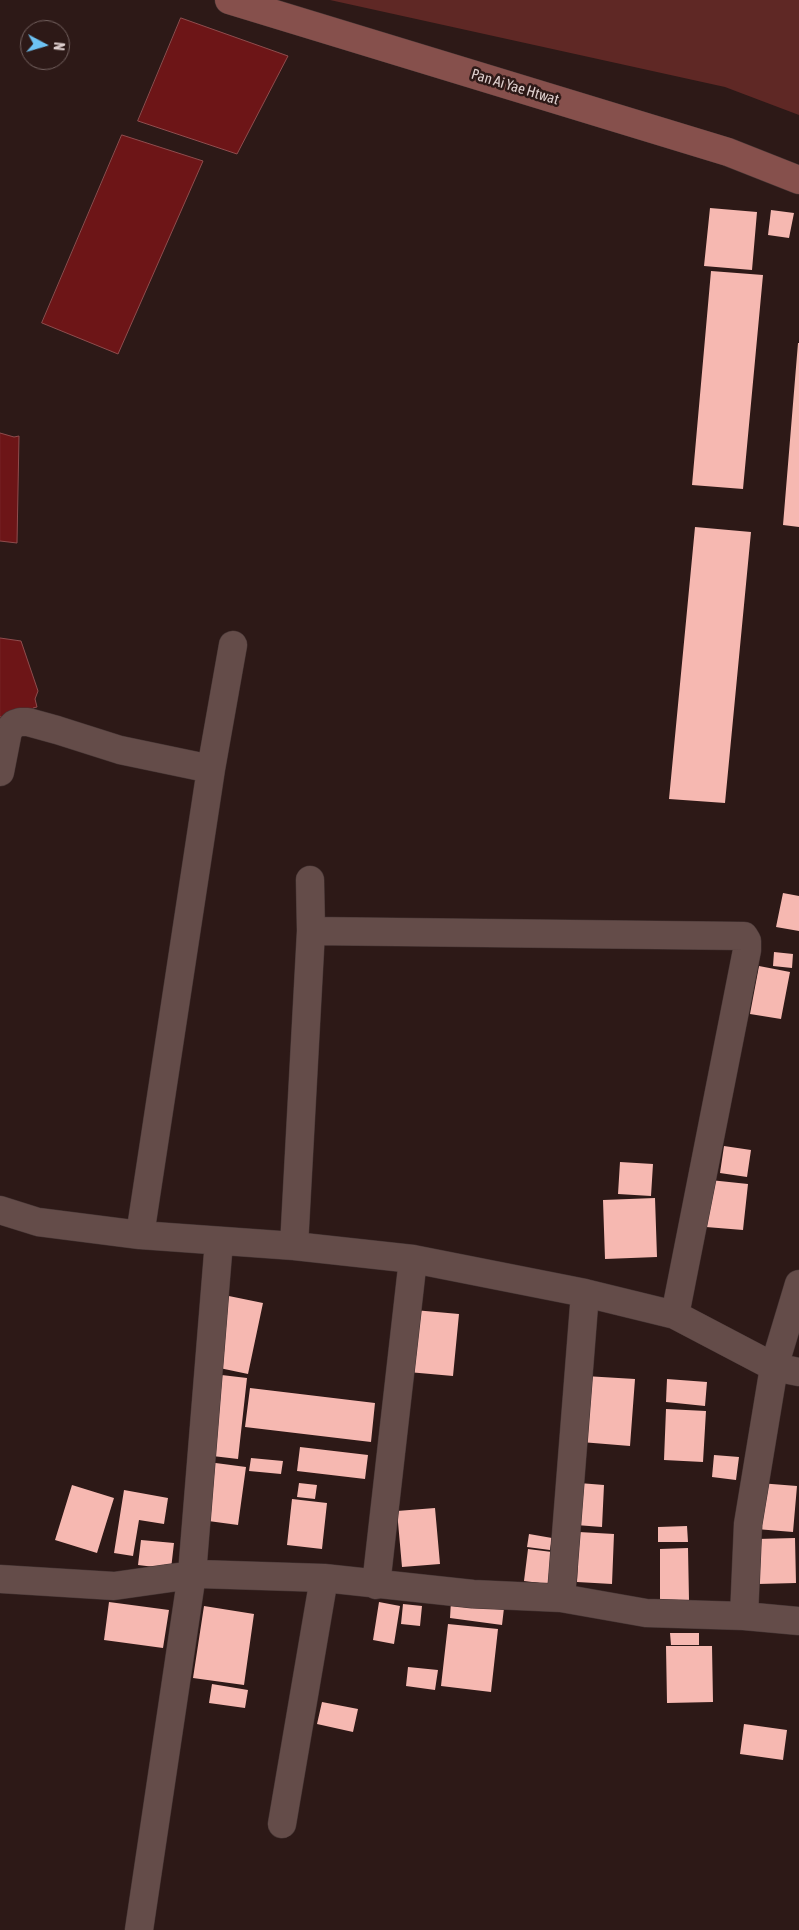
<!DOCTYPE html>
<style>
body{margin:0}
#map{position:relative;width:799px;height:1930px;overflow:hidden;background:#2d1917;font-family:"Asap Condensed",sans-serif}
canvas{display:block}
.north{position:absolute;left:20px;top:20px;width:50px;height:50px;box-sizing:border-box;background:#2d1917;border:1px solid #746260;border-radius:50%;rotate:96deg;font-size:14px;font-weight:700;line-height:20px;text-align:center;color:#decfce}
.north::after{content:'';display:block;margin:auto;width:18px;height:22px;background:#6dc2f3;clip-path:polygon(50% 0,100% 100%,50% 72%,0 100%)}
</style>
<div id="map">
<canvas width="799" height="1930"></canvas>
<div class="north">N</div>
</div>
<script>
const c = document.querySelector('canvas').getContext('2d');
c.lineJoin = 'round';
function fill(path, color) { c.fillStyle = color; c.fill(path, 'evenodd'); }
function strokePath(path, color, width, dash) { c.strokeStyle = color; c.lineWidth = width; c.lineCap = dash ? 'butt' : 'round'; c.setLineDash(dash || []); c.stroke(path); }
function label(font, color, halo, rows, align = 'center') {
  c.font = font + ' "Asap Condensed",sans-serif'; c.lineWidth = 5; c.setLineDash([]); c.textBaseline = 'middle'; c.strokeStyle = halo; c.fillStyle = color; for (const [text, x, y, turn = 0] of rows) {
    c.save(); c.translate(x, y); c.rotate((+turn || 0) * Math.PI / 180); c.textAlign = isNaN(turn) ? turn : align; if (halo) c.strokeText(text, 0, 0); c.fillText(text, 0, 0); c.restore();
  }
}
fill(new Path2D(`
 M330,0H799V115L725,87Z`), '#5f2825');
const water = new Path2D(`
 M181,18L288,56L237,154L138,121Z
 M122,135L203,161L118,354L42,323Z
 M0,433L14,437L19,436L17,543L0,541Z
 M0,638L21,641L38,691L35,699L37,707L33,708L30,718L0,717Z`);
fill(water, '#6d1517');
strokePath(water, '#8f4d4e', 1);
fill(new Path2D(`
 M710,208L757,212L752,270L704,266Z
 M771,210L794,213L789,238L768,235Z
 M711,271L763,275L743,489L692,485Z
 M798,343H799V527L783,525Z
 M695,527L751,532L725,803L669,799Z
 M783,893L799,896V931L776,927Z
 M774,952L793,954L792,968L773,966Z
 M759,966L790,972L781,1019L750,1014Z
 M724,1146L751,1150L747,1177L720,1173Z
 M620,1162L653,1164L651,1196L618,1194Z
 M710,1180L748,1184L743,1230L706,1227Z
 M655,1198L657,1257L605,1259L603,1200Z
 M224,1295L263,1303L248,1374L210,1366Z
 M414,1310L459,1314L453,1376L408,1372Z
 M213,1374L247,1378L238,1459L204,1455Z
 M585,1376L635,1379L630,1446L581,1442Z
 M667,1379L707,1382L705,1406L666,1402Z
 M250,1388L375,1403L371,1442L245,1427Z
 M666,1409L706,1411L703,1462L664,1460Z
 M300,1447L368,1455L365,1479L297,1471Z
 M714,1455L739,1457L736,1480L712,1477Z
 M251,1458L283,1461L281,1474L249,1471Z
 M208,1462L246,1467L238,1525L201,1520Z
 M299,1483L317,1485L315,1499L297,1497Z
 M579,1483L604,1485L602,1527L576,1525Z
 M759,1483L797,1486L793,1532L756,1529Z
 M72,1485L114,1498L97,1553L55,1540Z
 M124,1490L168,1498L164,1524L139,1520L133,1556L114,1553Z
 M292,1499L327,1503L322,1549L287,1545Z
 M435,1508L440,1564L402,1567L397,1511Z
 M687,1526L688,1542H658V1527Z
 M579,1532L614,1534L612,1584L577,1582Z
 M529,1534L552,1538L550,1550L527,1547Z
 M795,1538L796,1583L758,1584L757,1539Z
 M141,1540L174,1543L171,1569L138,1565Z
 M688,1548L689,1600H660V1549Z
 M528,1549L560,1553L556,1585L524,1581Z
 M451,1601L504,1608L502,1625L450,1618Z
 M109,1602L169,1610L163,1648L104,1640Z
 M379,1602L400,1606L394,1644L373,1640Z
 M403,1604L422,1606L420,1626L401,1624Z
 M204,1606L254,1614L244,1685L193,1678Z
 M448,1624L498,1629L491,1692L441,1686Z
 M670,1633H699V1645H671Z
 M666,1646H712L713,1702L667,1703Z
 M408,1667L438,1670L435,1690L406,1686Z
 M212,1684L248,1690L245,1708L209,1703Z
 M322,1702L358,1709L353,1732L317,1724Z
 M744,1724L787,1730L783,1760L740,1754Z`), '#f6b8b1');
const street = new Path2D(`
 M0,772L8,731L14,724L20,722H28L57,730L120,750L211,769
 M311,931L744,936L747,941V950L675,1315
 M0,1210L38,1222L140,1235L294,1246L413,1259L585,1293L675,1315L774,1367L799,1372
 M140,1235L211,769L233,645
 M294,1246L311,931L310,880
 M0,1579L114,1586L199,1574L324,1578L473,1594L561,1598L646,1613L744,1616L799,1621
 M376,1585L413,1259
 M561,1598L585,1293
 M744,1616L748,1524L774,1367L799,1284
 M282,1824L324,1578
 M139,1930L192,1574L219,1241`);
const secondary = new Path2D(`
 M229,0L728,152L799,180`);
strokePath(street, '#453534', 29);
strokePath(secondary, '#453534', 29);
strokePath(street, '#644c49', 28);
strokePath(secondary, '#86504c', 28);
label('15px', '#decfce', '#2d1917', [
 ["Pan Ai Yae Htwat",515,87,17]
]);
</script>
